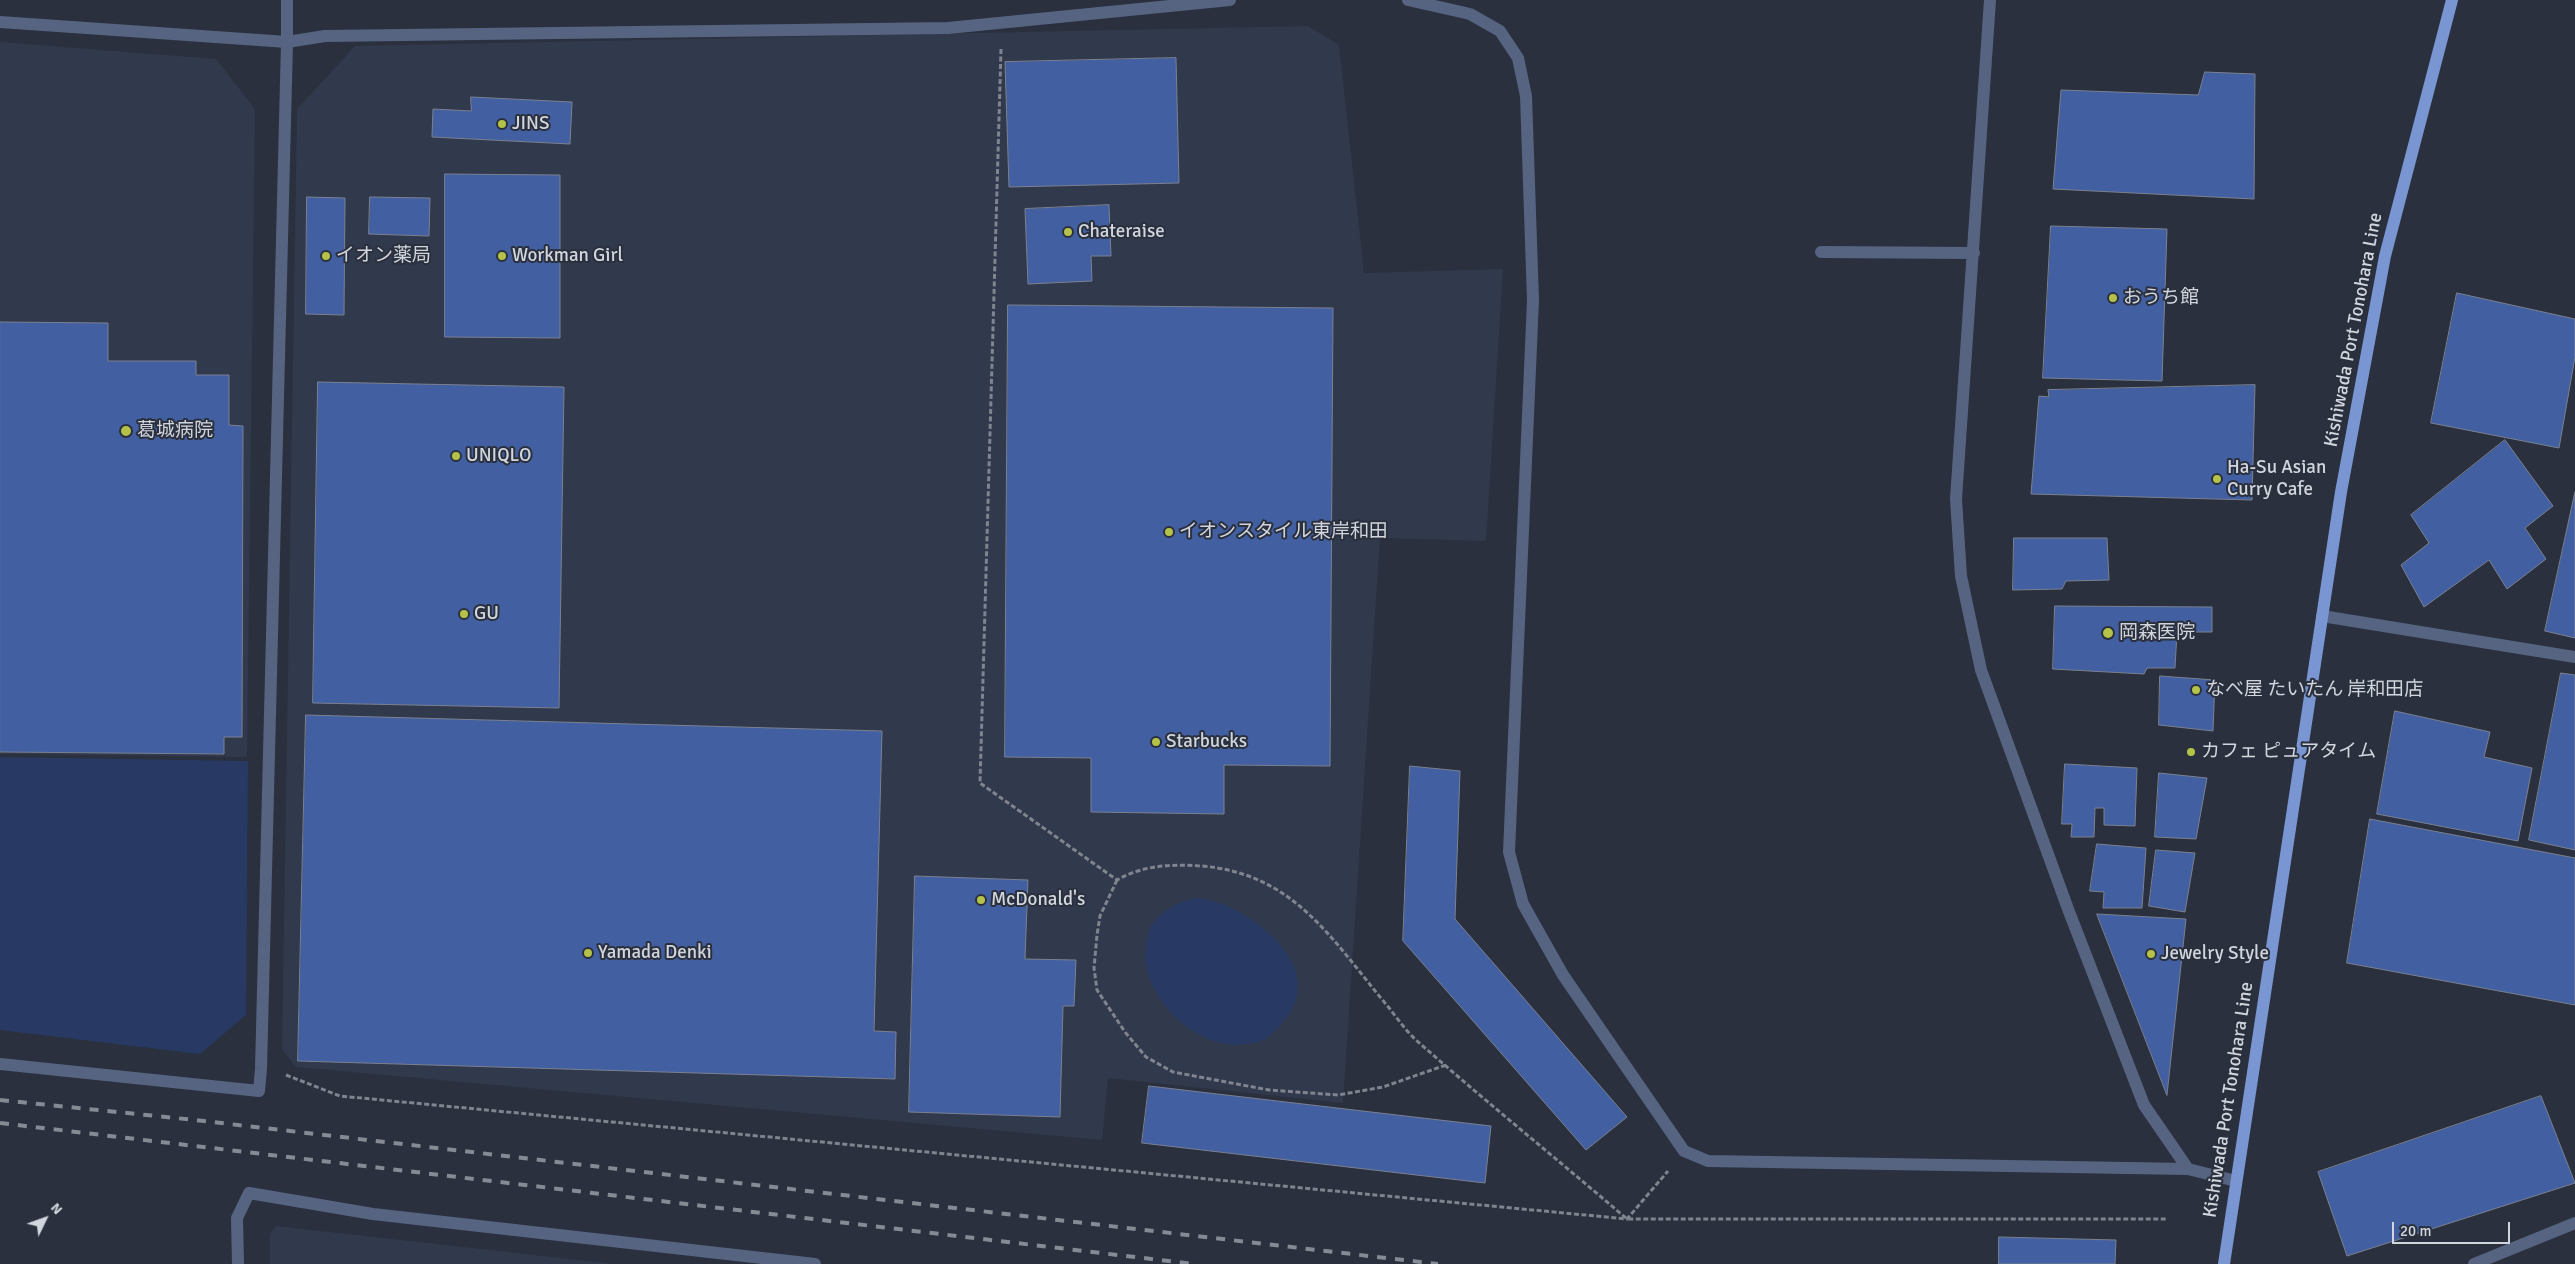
<!DOCTYPE html>
<meta charset="utf-8">
<style>
body{margin:0}
#map{position:relative;width:2575px;height:1264px;overflow:hidden;background:#2a303d;font-family:Signika,sans-serif}
canvas{display:block}
.north{position:absolute;left:20px;top:1194px;width:50px;height:50px;-webkit-text-stroke:4px #2a303d;paint-order:stroke;rotate:48deg;font-size:14px;font-weight:700;line-height:20px;text-align:center;color:#d1d5dd}
.north::after{content:'';display:block;margin:auto;width:18px;height:22px;background:#d1d5dd;clip-path:polygon(50% 0,100% 100%,50% 72%,0 100%)}
.scale{position:absolute;left:2392px;top:1222px;width:118px;height:22px;box-sizing:border-box;border:2px solid #d1d5dd;border-top:0;padding-left:6px;font-size:15px;line-height:18px;white-space:nowrap;color:#d1d5dd;-webkit-text-stroke:4px #2a303d;paint-order:stroke}
</style>
<div id="map">
<canvas width="2575" height="1264"></canvas>
<div class="north">N</div>
<div class="scale">20 m</div>
</div>
<script>
const c = document.querySelector('canvas').getContext('2d');
c.lineJoin = 'round';
function fill(path, color) { c.fillStyle = color; c.fill(path, 'evenodd'); }
function strokePath(path, color, width, dash) { c.strokeStyle = color; c.lineWidth = width; c.lineCap = dash ? 'butt' : 'round'; c.setLineDash(dash || []); c.stroke(path); }
function label(font, color, halo, rows, align = 'center') {
  c.font = font + ' Signika,"Noto Sans JP",sans-serif'; c.lineWidth = 4; c.setLineDash([]); c.textBaseline = 'middle'; c.strokeStyle = halo; c.fillStyle = color; for (const [text, x, y, turn = 0] of rows) {
    c.save(); c.translate(x, y); c.rotate((+turn || 0) * Math.PI / 180); c.textAlign = isNaN(turn) ? turn : align; if (halo) c.strokeText(text, 0, 0); c.fillText(text, 0, 0); c.restore();
  }
}
fill(new Path2D(`
 M1308,26L1339,45L1364,273L1503,269L1486,541L1380,538L1343,1103L1108,1078L1102,1140L296,1067L282,1049L297,109L355,46Z
 M0,42L216,59L255,109L247,757L0,754Z
 M276,1226L614,1264H270V1234Z`), '#31394c');
fill(new Path2D(`
 M0,757L248,761L246,1015L200,1054L0,1030Z
 M1195,898C1238,900 1314,953 1295,1003C1290,1016 1279,1027 1269,1036C1264,1041 1256,1043 1248,1044C1197,1053 1134,993 1147,940C1148,936 1149,929 1151,926C1160,911 1179,902 1195,898Z`), '#283a63');
const building = new Path2D(`
 M1176,58L1179,183L1009,187L1005,62Z
 M2205,72L2255,74L2254,199L2053,189L2061,90L2198,95Z
 M471,97L572,102L570,144L432,137L433,109L471,111Z
 M445,174L560,175V338L445,337Z
 M307,197L345,198L344,315L306,314Z
 M370,197L430,198L429,236L369,234Z
 M1109,205L1111,256H1091L1092,281L1028,284L1025,209Z
 M2051,226L2167,229L2162,381L2043,378Z
 M2457,293L2575,319V357L2559,448L2431,423Z
 M1008,305L1333,308L1330,766L1224,765V814L1091,812V758L1005,757Z
 M0,322L108,323V361H196V375H229V425L243,426L242,737H224V754L0,752Z
 M318,382L564,387L559,708L313,703Z
 M2255,385L2252,500L2031,494L2039,396L2049,397L2048,390Z
 M2505,440L2553,506L2525,528L2546,559L2507,589L2489,560L2424,607L2401,565L2429,543L2411,515Z
 M2575,492V638L2545,631Z
 M2014,538H2107L2109,580L2066,581L2062,589L2013,590Z
 M2055,606L2212,607V632H2177L2175,668H2147L2144,674L2053,669Z
 M2561,673L2575,675V850L2529,840Z
 M2160,676L2215,680L2213,731L2159,725Z
 M2395,711L2490,732L2484,757L2532,768L2518,841L2377,814Z
 M306,715L882,731L874,1031L896,1032L895,1079L298,1061Z
 M2065,764L2137,768L2135,826L2104,825V808H2095L2094,837H2071L2072,824H2062Z
 M1410,766L1460,771L1455,919L1627,1117L1586,1150L1403,941Z
 M2159,773L2207,778L2196,839L2155,837Z
 M2370,819L2575,858V1005L2347,963Z
 M2097,844L2146,848L2142,908H2103L2104,892L2090,891Z
 M2156,850L2195,853L2185,912L2149,906Z
 M915,876L1028,880L1025,959L1076,960L1074,1006H1063L1060,1117L909,1112Z
 M2097,914L2186,919L2167,1095Z
 M1149,1086L1491,1126L1485,1183L1142,1143Z
 M2541,1096L2575,1183L2347,1256L2318,1172Z
 M1999,1237L2116,1240L2115,1264H1999Z`);
fill(building, '#425fa2');
strokePath(building, '#7a8190', 1);
strokePath(new Path2D(`
 M1001,49L980,783L1117,880C1143,865 1172,864 1201,866C1293,873 1331,938 1385,1003C1395,1015 1405,1030 1416,1040C1485,1101 1557,1159 1627,1219H2166
 M1117,880L1100,916L1097,935L1094,968L1097,990L1125,1032L1146,1057L1173,1072L1269,1090L1338,1095L1383,1087L1446,1065
 M286,1075L340,1096L1627,1219L1668,1171`), '#7f848e', 3, [5, 2.5]);
strokePath(new Path2D(`
 M1990,0L1956,499L1961,576L1981,670L2068,909L2144,1105L2188,1169L2236,1181
 M1821,252L1974,253
 M2322,616L2575,657
 M0,1064L259,1091L261,1069L287,42
 M238,1264L237,1218L249,1193L373,1214L815,1264
 M2474,1264L2575,1223`), '#566482', 12);
strokePath(new Path2D(`
 M287,0V42
 M1408,0L1470,14L1500,31L1518,58L1526,96L1533,300L1509,852L1523,904L1563,975L1684,1151L1708,1161L2188,1169
 M0,22L287,42L325,36L948,28L1230,0`), '#566482', 12);
strokePath(new Path2D(`
 M2224,1264L2341,492L2385,256L2452,0`), '#7a96d2', 12);
strokePath(new Path2D(`
 M0,1100L195,1120L1438,1264
 M0,1123L1194,1264`), '#858a94', 4, [9, 9]);
for (const [x, y, r, color] of [
 [502,124,5,"#b5c249"],
 [1068,232,5,"#b5c249"],
 [326,256,5,"#b5c249"],
 [502,256,5,"#b5c249"],
 [2113,298,5,"#b5c249"],
 [126,431,6,"#b5c249"],
 [456,456,5,"#b5c249"],
 [2217,479,5,"#b5c249"],
 [1169,532,5,"#b5c249"],
 [464,614,5,"#b5c249"],
 [2108,633,6,"#b5c249"],
 [2196,690,5,"#b5c249"],
 [1156,742,5,"#b5c249"],
 [2191,752,5,"#b5c249"],
 [981,900,5,"#b5c249"],
 [588,953,5,"#b5c249"],
 [2151,954,5,"#b5c249"]
]) { const dot = new Path2D(); dot.arc(x, y, r, 0, 2 * Math.PI); c.fillStyle = color; c.fill(dot); strokePath(dot, '#2a303d', 2); }
label('19px', '#d1d5dd', '#2a303d', [
 ["JINS",512,124],
 ["Chateraise",1078,232],
 ["イオン薬局",336,256],
 ["Workman Girl",512,256],
 ["おうち館",2123,298],
 ["葛城病院",137,431],
 ["UNIQLO",466,456],
 ["Ha-Su Asian",2227,468],
 ["Curry Cafe",2227,490],
 ["イオンスタイル東岸和田",1179,532],
 ["GU",474,614],
 ["岡森医院",2119,633],
 ["なべ屋 たいたん 岸和田店",2206,690],
 ["Starbucks",1166,742],
 ["カフェ ピュアタイム",2201,752],
 ["McDonald's",991,900],
 ["Yamada Denki",598,953],
 ["Jewelry Style",2161,954]
], 'left');
label('19px', '#d1d5dd', '#2a303d', [
 ["Kishiwada Port Tonohara Line",2354,330,-79],
 ["Kishiwada Port Tonohara Line",2229,1100,-81]
]);
</script>
